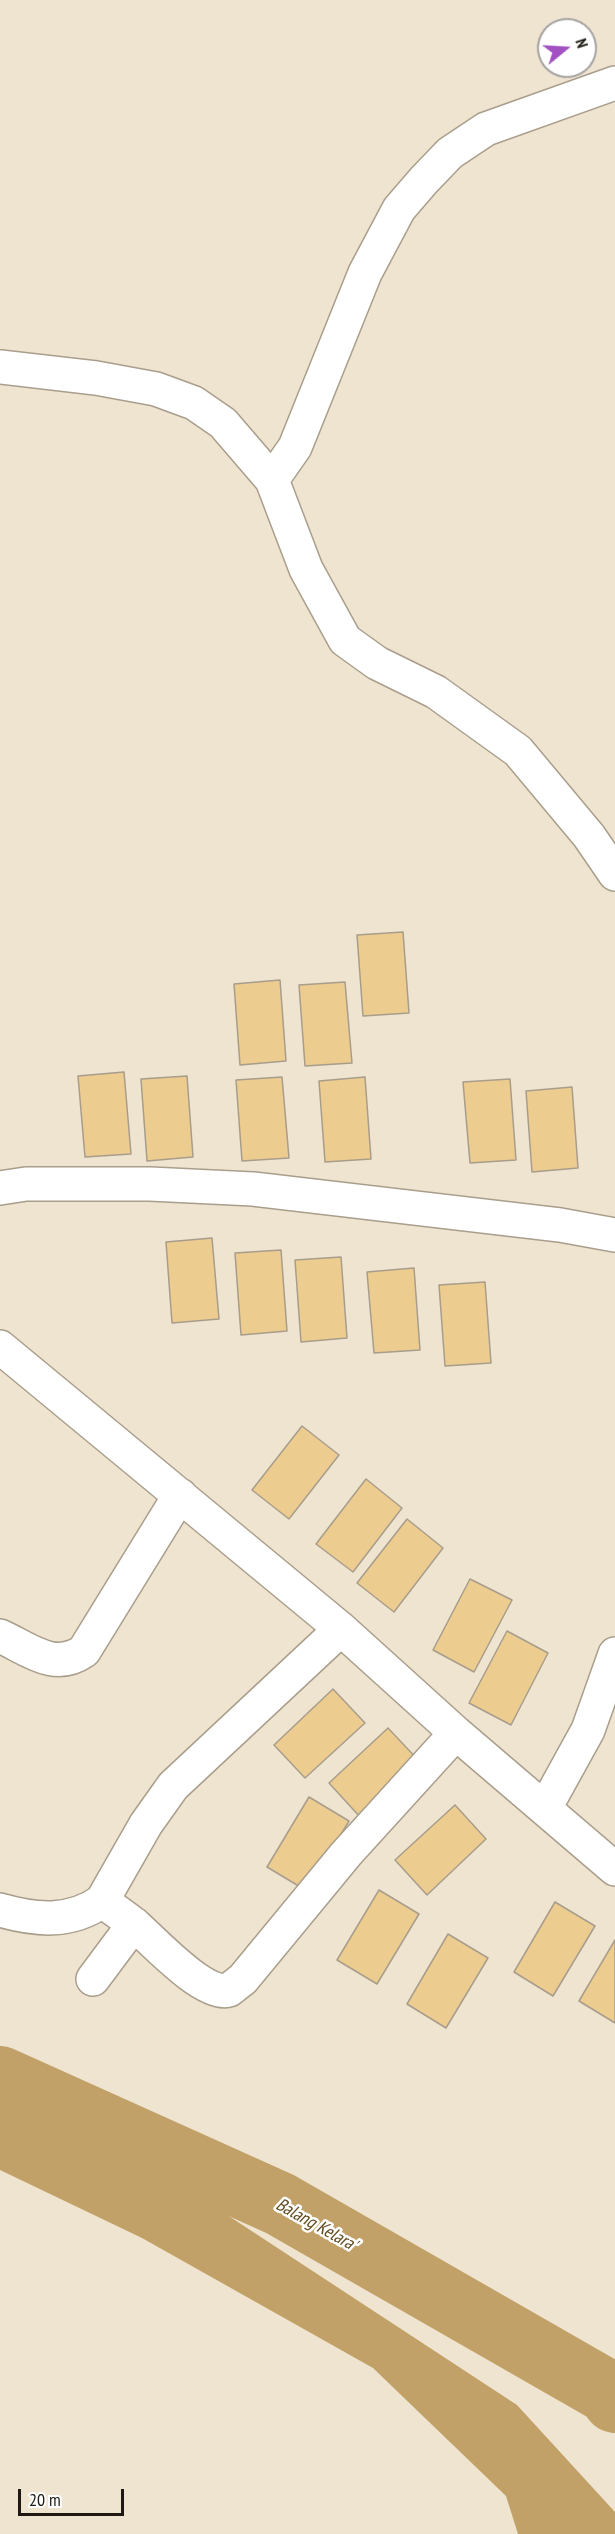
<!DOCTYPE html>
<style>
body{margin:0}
#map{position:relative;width:615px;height:2534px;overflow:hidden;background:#efe4d0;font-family:"PT Sans Narrow",sans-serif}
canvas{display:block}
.north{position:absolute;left:537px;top:18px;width:60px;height:60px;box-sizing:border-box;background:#fff;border:2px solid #a5a3a1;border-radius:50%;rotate:72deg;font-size:16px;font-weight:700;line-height:24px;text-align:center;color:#1e1a13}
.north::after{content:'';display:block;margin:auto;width:21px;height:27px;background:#a151c1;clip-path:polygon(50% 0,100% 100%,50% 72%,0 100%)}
.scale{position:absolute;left:18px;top:2489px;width:106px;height:27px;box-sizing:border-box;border:3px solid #1e1a13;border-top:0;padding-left:8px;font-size:18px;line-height:21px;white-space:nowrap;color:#1e1a13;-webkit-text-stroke:4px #fff;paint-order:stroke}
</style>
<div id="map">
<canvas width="615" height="2534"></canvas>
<div class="north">N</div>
<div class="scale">20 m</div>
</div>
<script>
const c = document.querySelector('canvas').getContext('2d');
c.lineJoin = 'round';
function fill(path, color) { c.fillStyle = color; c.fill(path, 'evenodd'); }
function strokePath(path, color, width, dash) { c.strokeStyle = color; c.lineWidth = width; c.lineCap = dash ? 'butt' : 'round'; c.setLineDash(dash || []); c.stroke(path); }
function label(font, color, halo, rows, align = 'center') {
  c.font = font + ' "PT Sans Narrow",sans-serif'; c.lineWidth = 5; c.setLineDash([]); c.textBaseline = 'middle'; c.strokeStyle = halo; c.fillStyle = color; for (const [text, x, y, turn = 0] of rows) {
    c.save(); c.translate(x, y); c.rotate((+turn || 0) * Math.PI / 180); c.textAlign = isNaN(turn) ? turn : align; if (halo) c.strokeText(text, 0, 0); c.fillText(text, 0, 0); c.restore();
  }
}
fill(new Path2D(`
 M0,2066L517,2405L615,2512V2534H518L506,2496L373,2368L142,2238L0,2170Z`), '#c1a167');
strokePath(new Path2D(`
 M0,2078L280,2204L608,2392L615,2401`), '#c1a167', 64);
const building = new Path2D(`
 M403,932L409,1013L363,1016L357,935Z
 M280,980L286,1061L240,1065L234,984Z
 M345,982L352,1063L305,1066L299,985Z
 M124,1072L131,1154L85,1157L78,1076Z
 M187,1076L193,1157L147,1161L141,1079Z
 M282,1077L289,1158L242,1161L236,1080Z
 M365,1077L371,1159L325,1162L319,1081Z
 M510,1079L516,1160L470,1163L463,1082Z
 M572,1087L578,1168L532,1172L526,1091Z
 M212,1238L219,1319L172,1323L166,1242Z
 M281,1250L287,1331L241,1335L235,1253Z
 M341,1257L347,1338L301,1342L295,1260Z
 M414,1268L420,1350L374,1353L367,1272Z
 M485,1282L491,1363L445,1366L439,1285Z
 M302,1426L339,1455L289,1519L252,1490Z
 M366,1479L402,1508L353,1572L316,1544Z
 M407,1519L443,1548L394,1612L357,1583Z
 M470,1579L512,1600L474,1672L433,1650Z
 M507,1631L548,1653L511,1725L469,1703Z
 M333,1689L365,1723L305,1778L274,1745Z
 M388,1728L420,1762L361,1818L329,1783Z
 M309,1797L349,1821L307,1891L267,1867Z
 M455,1805L486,1839L427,1895L395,1860Z
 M379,1890L419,1914L377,1984L337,1960Z
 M555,1902L595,1926L553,1996L514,1972Z
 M448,1934L488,1958L446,2028L407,2004Z
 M615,1940V2023L579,2001Z`);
fill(building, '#edcc90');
strokePath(building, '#a89d8b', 1.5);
const minor = new Path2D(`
 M0,367L96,378L156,389L194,403L223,423L272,480L306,569L345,640L377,663L436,692L518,751L589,836L615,874
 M272,480L295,447L365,273L399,209L424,180L450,153L486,129L615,83
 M0,1188L26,1184H150L253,1189L560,1225L615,1235
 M0,1347L341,1629L456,1733L615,1869
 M0,1636C29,1649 54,1672 84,1651L180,1495
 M545,1808L588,1730L615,1654
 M102,1901C113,1909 125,1917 136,1926C154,1942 206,1998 229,1990L243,1979L346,1854L456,1733
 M0,1910C35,1920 70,1924 102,1901L146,1824L173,1786L341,1629
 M93,1979L134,1924`);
strokePath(minor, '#a99e8c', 36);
strokePath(minor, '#fff', 33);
label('italic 18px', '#624b1e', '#fff', [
 ["Balang Kelara'",316,2225,29]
]);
</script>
